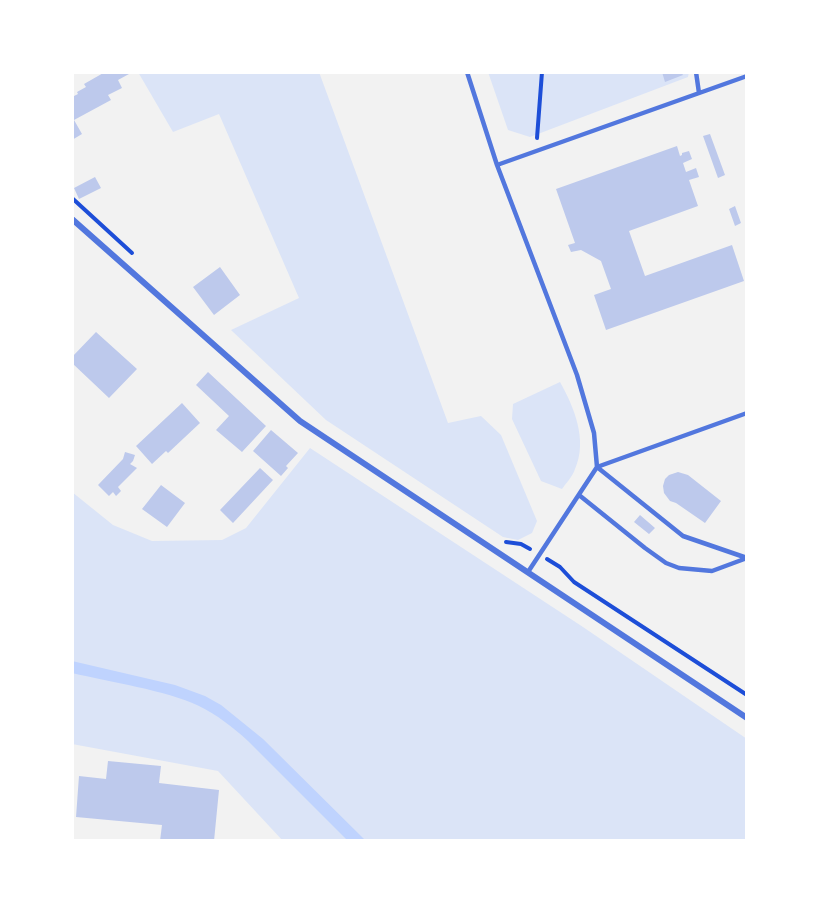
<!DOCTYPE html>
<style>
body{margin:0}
#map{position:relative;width:819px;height:913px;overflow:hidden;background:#f2f2f2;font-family:Raleway,sans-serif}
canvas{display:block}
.frame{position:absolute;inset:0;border:74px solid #fff;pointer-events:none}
</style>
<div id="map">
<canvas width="819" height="913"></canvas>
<div class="frame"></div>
</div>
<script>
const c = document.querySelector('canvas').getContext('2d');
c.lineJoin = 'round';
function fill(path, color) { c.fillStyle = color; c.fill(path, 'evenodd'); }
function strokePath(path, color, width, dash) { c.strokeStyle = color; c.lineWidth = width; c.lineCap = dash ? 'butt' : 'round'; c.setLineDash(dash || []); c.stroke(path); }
fill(new Path2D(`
 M138,72H319L448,423L481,416L501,435L537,521L532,533L518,540L503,537L326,420L231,330L299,298L219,114L173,132Z
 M488,72H689L688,77L530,137L508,130Z
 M560,382C574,407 588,440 575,469C573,476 566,483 562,489L541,481L512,419L513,404Z
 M310,448L583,627L747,739V841H283L218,771L72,744V492L113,525L152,541L222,540L246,528Z`), '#dbe4f7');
fill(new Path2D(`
 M72,661L175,685L205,696L221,705L263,739L366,841H348L248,741C233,727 217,715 199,706C165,690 110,682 72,673Z`), '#bfd3fe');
fill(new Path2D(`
 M105,72H128L129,74L118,80L122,88L108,95L111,100L74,120L82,134L72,140V97L78,94L77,92L86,87L84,84Z
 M662,72H681L683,75L665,82Z
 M710,134L725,175L718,178L703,136Z
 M677,146L680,156L682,155V153L689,151L692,159L683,163L686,172L696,168L699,177L689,180L698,206L629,231L645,276L732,245L744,281L606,330L594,295L611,289L601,261L581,250L571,252L568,245L575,243L556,189Z
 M95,177L101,188L79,199L74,188Z
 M735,206L741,223L735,226L729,209Z
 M220,267L240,295L214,315L193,287Z
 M96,332L137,369L109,398L72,363V357Z
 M208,372L266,426L242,452L216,430L229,416L196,385Z
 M182,403L200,423L168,453L166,451L152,464L136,446Z
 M271,430L298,453L286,466L288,468L281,476L253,451Z
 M125,452L135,455L133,461L130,464L137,468L118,487L121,491L116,496L113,492L109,496L98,485L123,459Z
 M260,468L273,480L233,523L220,510Z
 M678,472L688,475L721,501L705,523L676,503L670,501L664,493L663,486L665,479L669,475Z
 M161,485L185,503L167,527L142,509Z
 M640,515L655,528L649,534L634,522Z
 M108,761L161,766L159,783L219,790L214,841H160L162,825L76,817L79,776L106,779Z`), '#bdc9ec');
strokePath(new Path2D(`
 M537,138L542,72
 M72,198L132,253
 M506,542L521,544L530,549
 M547,559L560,567L574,582L747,695`), '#1d4ed8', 4);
strokePath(new Path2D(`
 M467,72L497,165L577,375L594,433L597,467L528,572
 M696,72L699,93
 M497,165L747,76
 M597,467L683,536L747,558
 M597,467L747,413
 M579,495L645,548L666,563L679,568L712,571L747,558`), '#5277de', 4.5);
strokePath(new Path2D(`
 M72,219L300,421L747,718`), '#5277de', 6);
</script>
